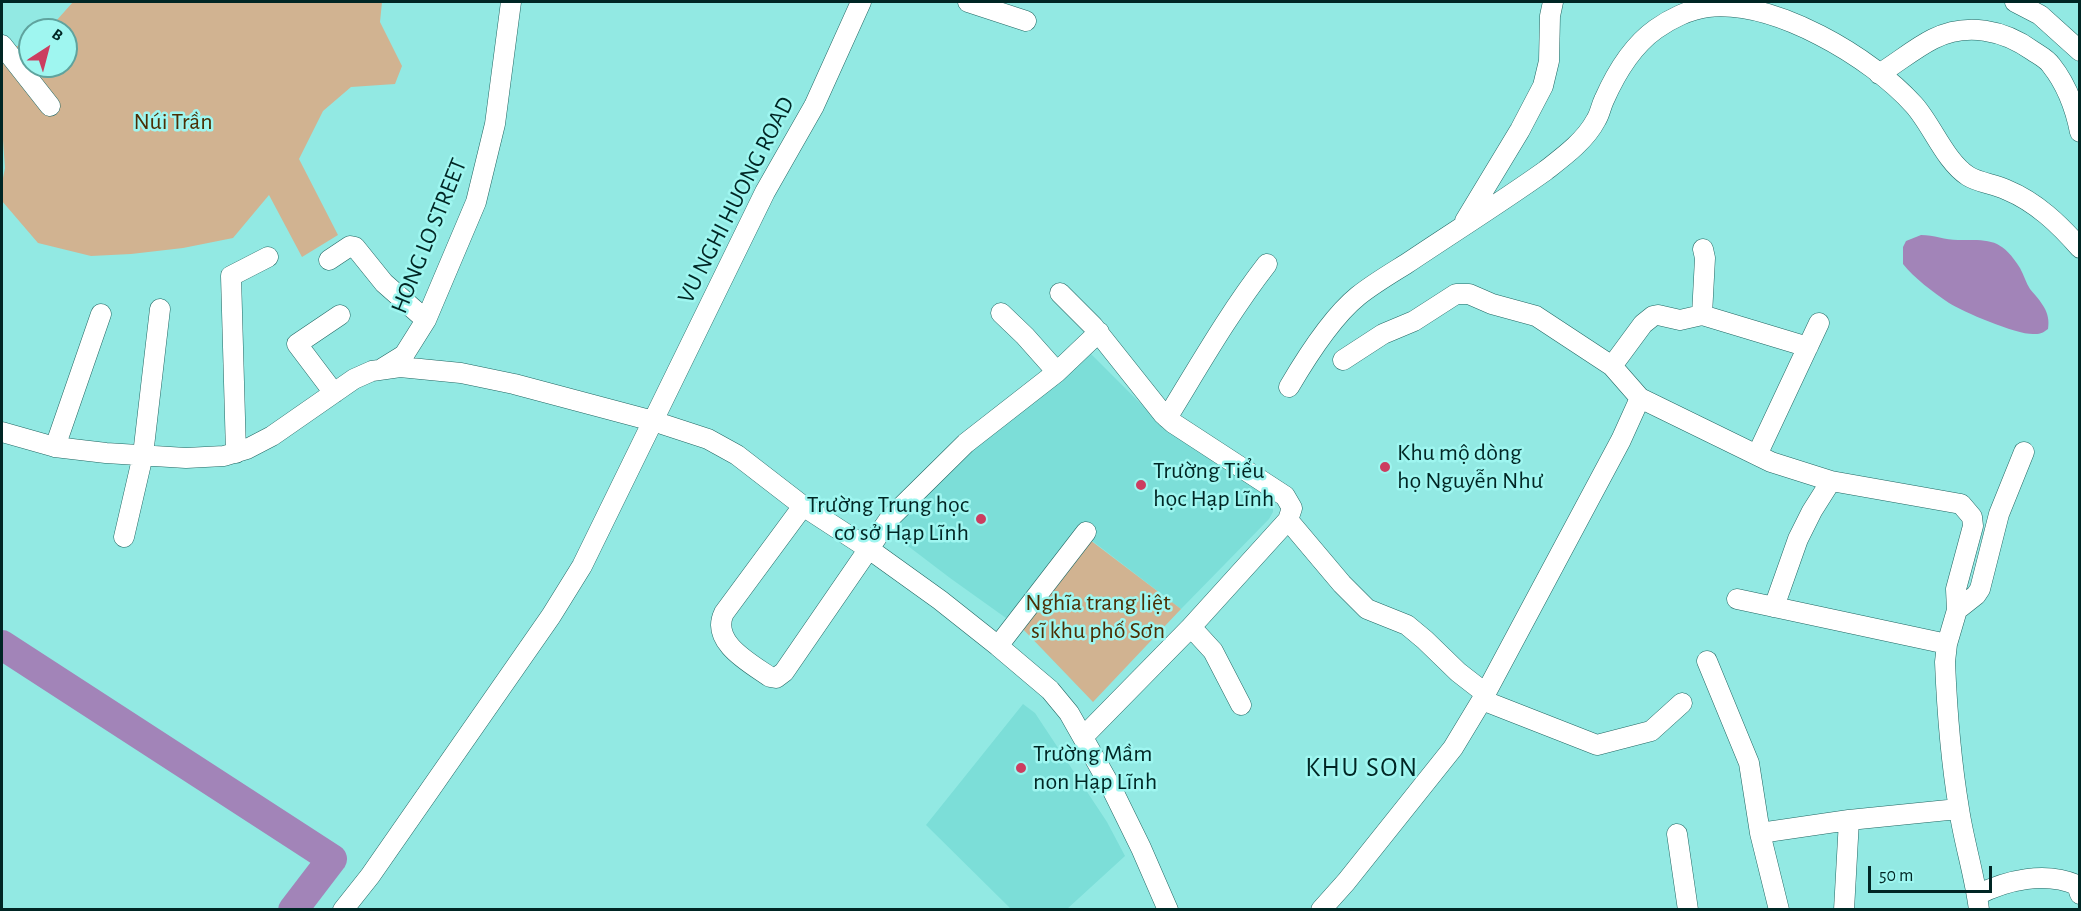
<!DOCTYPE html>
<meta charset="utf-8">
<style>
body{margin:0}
#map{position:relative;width:2081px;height:911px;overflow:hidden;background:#92e9e3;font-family:"Alegreya Sans",sans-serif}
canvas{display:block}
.frame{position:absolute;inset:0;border:3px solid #002624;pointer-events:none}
.north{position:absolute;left:18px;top:18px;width:60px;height:60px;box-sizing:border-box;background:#9ff6f0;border:2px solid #5fa39e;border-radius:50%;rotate:36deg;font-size:16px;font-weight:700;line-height:24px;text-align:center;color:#002624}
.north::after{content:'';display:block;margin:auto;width:21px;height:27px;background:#cc3d60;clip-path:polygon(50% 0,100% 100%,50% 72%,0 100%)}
.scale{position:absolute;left:1868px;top:866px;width:124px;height:27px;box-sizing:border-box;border:3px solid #002624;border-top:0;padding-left:8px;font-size:18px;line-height:21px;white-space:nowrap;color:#002624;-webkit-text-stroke:4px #9ff6f0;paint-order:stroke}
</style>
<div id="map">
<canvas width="2081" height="911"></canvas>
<div class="frame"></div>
<div class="north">B</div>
<div class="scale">50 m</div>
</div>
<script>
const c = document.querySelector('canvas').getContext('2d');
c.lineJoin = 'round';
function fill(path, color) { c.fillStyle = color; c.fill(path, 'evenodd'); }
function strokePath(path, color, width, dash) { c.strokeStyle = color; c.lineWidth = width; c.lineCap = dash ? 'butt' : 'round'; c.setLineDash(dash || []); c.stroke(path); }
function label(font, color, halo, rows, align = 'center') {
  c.font = font + ' "Alegreya Sans",sans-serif'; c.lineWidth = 5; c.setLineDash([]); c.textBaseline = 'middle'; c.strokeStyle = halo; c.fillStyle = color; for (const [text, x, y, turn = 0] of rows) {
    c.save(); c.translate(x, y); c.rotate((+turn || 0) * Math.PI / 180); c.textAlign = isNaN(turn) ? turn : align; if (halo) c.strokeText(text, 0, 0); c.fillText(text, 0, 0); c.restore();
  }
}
fill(new Path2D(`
 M1089,352L1148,411L1240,474L1268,498L1273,505V512L1269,519L1181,609L1078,530L1006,618L950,578L887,530L937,477Z
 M1023,704L1035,713L1107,822L1125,856L1067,909H1011L926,825Z`), '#7cded8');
fill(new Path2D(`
 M73,2H382L380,22L402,66L395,84L351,87L323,111L299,159L338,235L302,257L269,195L233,238L183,248L131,254L91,256L38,243L2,201V183L5,168L2,126V57L30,37V66H66V30H41L56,21Z
 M1090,540L1181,609L1093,702L1020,626Z`), '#d1b391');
fill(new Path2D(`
 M1921,235C1934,235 1945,240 1958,240C1990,240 2001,238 2020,268C2024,275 2026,283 2030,289C2041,302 2051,312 2048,329C2044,332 2041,334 2035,334C2020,336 1963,312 1949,303C1933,292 1914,278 1903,264V247L1906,241Z`), '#a284b8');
strokePath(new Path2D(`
 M2,645L332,859L293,910`), '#a284b8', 30);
const minor = new Path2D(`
 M968,2L1026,21
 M2015,2L2040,15L2080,51
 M2,45L50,106
 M1879,74C1897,63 1915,48 1933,39C1967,22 2004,30 2033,51C2039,55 2047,59 2051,65C2067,85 2075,107 2080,132
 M1465,221L1520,130L1543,86L1549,61L1550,16L1553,2
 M329,260L350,246L355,247L384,283L426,320
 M1060,293L1093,326L1163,414L1173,423L1285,496L1292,508L1288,520L1191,627L1083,737
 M1001,313L1025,336L1057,372
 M1702,315L1808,347
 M1343,360L1383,334L1414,321L1456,294H1469L1492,304L1536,316L1612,366L1640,398L1771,462L1831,481L1961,504L1972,517L1973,526L1956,589L1957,610L1947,644L1945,662C1947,711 1951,761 1959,809C1964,843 1975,876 1979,910
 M1612,366L1643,324L1653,316L1658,315L1680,320L1702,315L1705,258L1703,249
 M383,368L404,355L426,320L476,202L495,124L511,2
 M1289,387C1306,358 1332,317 1358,296C1373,284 1390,274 1406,264C1452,233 1500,203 1545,171C1563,157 1585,141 1596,120C1600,114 1601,106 1604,100C1615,75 1632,46 1656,29C1670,19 1690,9 1708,7C1775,0 1871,57 1914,105C1932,125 1945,161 1968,176C1979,183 1995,184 2007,190C2036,202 2059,224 2080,248
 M334,393L297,344L340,315
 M1167,418C1199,366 1229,313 1267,264
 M2,432L55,447L106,453L186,458L224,456L247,449L272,436L354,379L372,371L400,367L461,373L514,384L653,421L708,439L737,455L803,506L869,549L940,600L998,646L1050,690L1069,713L1112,789L1141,848L1168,910
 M55,447L101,314
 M236,453L231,276L268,257
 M1757,455L1819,323
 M803,506L724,613C710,642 750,663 770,677L776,678L784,672L890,518L966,443L1057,372L1099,332
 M1288,520L1342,584L1367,609L1407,625L1425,640L1458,672L1485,693
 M124,537L143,455L160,309
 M1737,599L1947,644
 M1774,607L1798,539L1812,511L1831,481
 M1957,610L1976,595L1980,589L1999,514L2024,452
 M1191,627L1213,651L1241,705
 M998,646L1086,532
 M1707,661L1749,763L1760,833L1779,910
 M1482,700L1597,745L1651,731L1682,703
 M1760,833L1849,820L1958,809
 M1677,834L1688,910
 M1977,895C2007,880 2045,871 2077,885L2080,894
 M343,910L370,876L551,616L582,566L765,192L814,106L861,2
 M1321,910L1346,882L1453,748L1482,700L1621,440L1640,398
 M1844,910L1849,820`);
strokePath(minor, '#216662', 21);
strokePath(minor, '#fff', 20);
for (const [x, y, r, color] of [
 [1385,467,6,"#cc3d60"],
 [1141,485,6,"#cc3d60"],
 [981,519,6,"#cc3d60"],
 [1021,768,6,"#cc3d60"]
]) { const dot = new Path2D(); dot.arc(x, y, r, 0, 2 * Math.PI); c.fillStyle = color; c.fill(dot); strokePath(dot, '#9ff6f0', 2); }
label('24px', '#4b2e04', '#9ff6f0', [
 ["Núi Trần",173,122],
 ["Nghĩa trang liệt",1098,603],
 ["sĩ khu phố Sơn",1098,631]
]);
label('24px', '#002624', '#9ff6f0', [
 ["VU NGHI HUONG ROAD",736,200,-63],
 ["HONG LO STREET",429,236,-68]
]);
label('24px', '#002624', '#9ff6f0', [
 ["Khu mộ dòng",1397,453],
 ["họ Nguyễn Như",1397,481],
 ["Trường Tiểu",1153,471],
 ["học Hạp Lĩnh",1153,499],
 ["Trường Trung học",969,505,"right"],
 ["cơ sở Hạp Lĩnh",969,533,"right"],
 ["Trường Mầm",1033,754],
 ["non Hạp Lĩnh",1033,782]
], 'left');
c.letterSpacing = '1.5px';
label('27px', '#002624', '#9ff6f0', [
 ["KHU SON",1362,768]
]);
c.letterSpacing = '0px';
</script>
